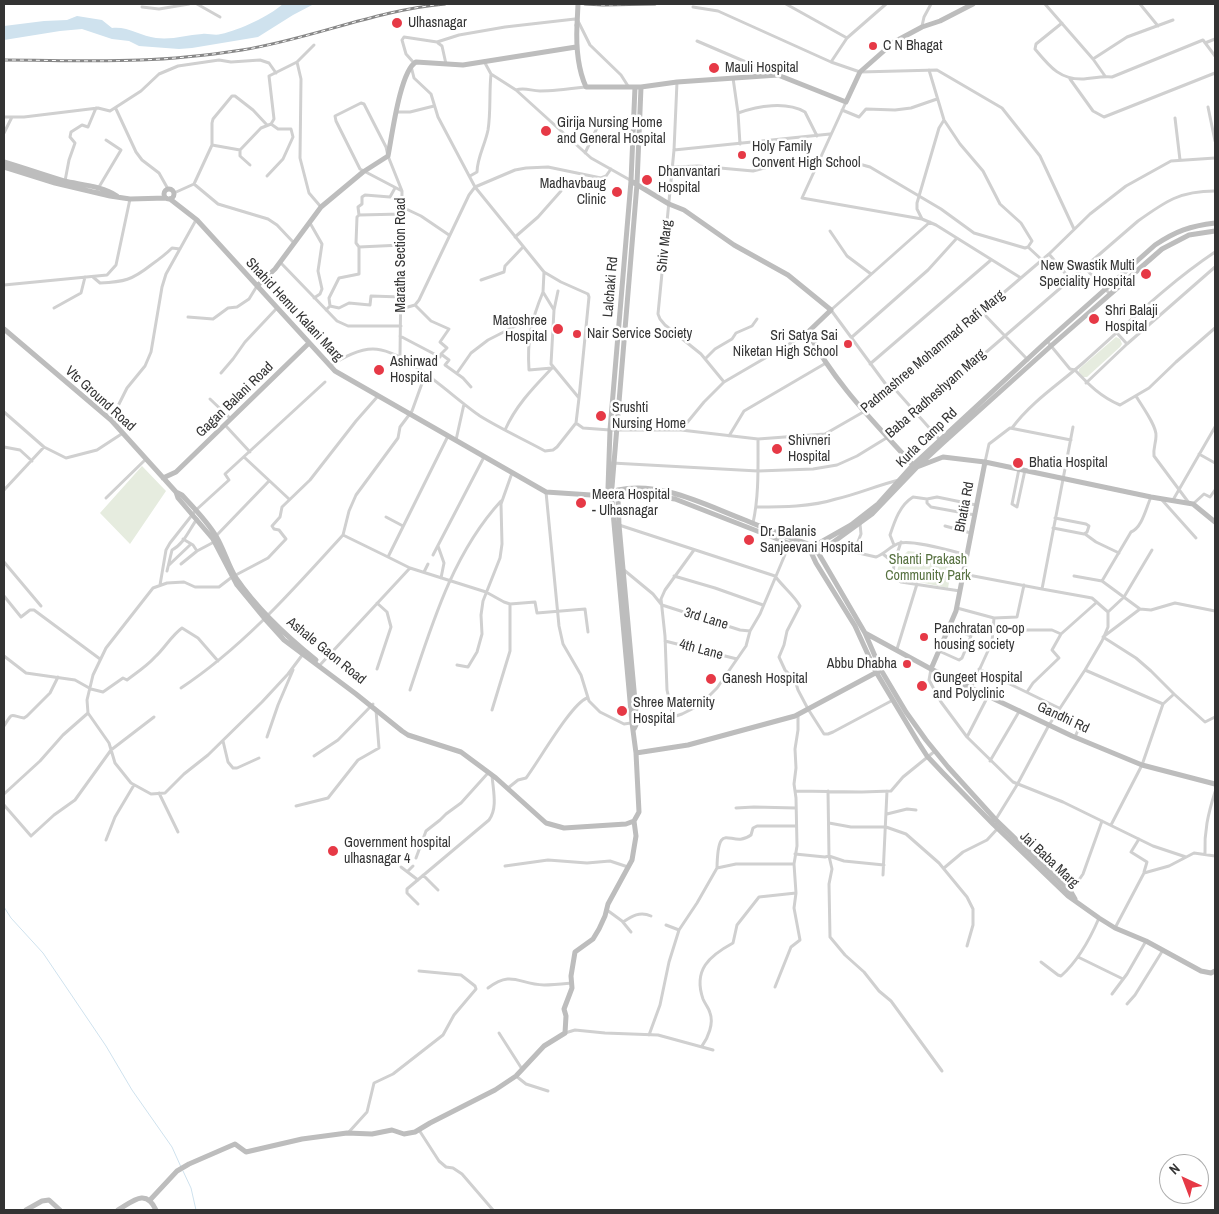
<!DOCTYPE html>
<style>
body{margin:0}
#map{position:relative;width:1219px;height:1214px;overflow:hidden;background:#fff;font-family:"Archivo Narrow",sans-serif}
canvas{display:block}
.frame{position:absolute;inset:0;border:5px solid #333;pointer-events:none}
.north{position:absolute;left:1159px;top:1154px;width:50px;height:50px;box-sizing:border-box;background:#fff;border:1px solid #adadad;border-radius:50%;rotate:317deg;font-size:14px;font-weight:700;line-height:20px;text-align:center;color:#333}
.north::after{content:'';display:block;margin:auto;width:18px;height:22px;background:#e63946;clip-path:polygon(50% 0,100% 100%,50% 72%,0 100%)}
</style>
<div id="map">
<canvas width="1219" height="1214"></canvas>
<div class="frame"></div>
<div class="north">N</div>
</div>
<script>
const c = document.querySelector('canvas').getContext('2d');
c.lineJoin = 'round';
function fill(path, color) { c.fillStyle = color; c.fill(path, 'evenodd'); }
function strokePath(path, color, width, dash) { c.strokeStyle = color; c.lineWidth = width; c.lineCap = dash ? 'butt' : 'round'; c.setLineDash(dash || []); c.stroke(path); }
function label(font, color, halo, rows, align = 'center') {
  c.font = font + ' "Archivo Narrow",sans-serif'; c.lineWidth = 5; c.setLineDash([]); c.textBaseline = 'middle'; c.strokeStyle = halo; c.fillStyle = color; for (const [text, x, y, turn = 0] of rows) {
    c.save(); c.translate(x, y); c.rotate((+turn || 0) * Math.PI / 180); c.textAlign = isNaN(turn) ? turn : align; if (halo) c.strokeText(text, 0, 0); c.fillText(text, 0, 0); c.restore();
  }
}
fill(new Path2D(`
 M1116,337L1120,339L1122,344L1120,347L1087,377H1083L1079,372V369Z
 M142,466L166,491L130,544L100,513Z
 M908,551L954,556L948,588L900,578L897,572L900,558Z`), '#e6ecdf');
fill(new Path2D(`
 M283,4H314L293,15L258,37L192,48L179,49L139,46L129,41L112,39L82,29L60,31L4,40V26L44,21L67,20L77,16L102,20L112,28C127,26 141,36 156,38C173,40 186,35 202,34C208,33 215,36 221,34C240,30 269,16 283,4Z`), '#cfe2ee');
strokePath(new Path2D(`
 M4,907L11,918L43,953L106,1046L132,1090L172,1147L181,1167
 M183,1171L191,1188L196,1210`), '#cfe2ee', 1);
strokePath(new Path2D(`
 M197,4L220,17
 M786,4L847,38
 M1045,4L1093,59L1105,76
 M1140,4L1158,26
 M142,7L159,9L189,4
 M693,7L718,11L831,62L860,72L937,70L1002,108L1040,156L1074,229
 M1062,23L1036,44L1035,49C1050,67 1060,80 1084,79C1094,78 1103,76 1112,77L1203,40L1215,56
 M922,26L924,17L931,4
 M697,41L774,74
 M438,43L442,46L446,64
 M1205,43L1215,39
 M1093,59L1127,37L1173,20
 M297,62L301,79L300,158L309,193L321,207
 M831,62L847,38L886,4
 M414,63L406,54L402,40L404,37L437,42L459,35L505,27L575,19L578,21L590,45L621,75L628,86
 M485,63L491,74L516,90L591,158L630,180
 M411,66L414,78L431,94L438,117L475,187L544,272L543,292L554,310L551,364L579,398L576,423
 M929,70L944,120L960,144L983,171L1000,204L1021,223L1032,241L1028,247
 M733,78L738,113C758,106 786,101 805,112L817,136
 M1070,79L1093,111L1104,117L1215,73
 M677,82L674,150L658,314L660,319L665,325L701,354L724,382
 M516,90C525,87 531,91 540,91C555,91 570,89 586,87
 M846,102L802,198L922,219L936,225L1021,278
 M1208,107L1215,141
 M116,109L136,152L142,160L159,173L168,189
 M842,110L859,117L866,109L895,110L911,108L937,99
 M397,112H410L434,106
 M738,113L740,144
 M4,117H24L98,108L110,111L141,91L159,74L178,66L219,60L231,62L260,60L269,63L276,73
 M1175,118L1180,160
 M4,133L12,117
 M212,145V123L213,119L232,96H235L253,110L267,125
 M240,150V156L250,165
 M674,150L830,134
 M585,153L597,128
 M673,167L698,166L753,171L768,167L819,161L852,162L870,167L941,209L974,233L1025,248L1028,247
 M267,176L283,159L293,137L291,129H278L271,124
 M470,176L477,172C477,158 485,145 488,130C491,112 489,93 491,74
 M65,181L69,160L75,143L70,137L71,132L82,125L88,127L96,108
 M194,184L218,204L268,219L277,225L294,243
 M96,192L121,150L106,140
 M174,193L194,184L212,145L240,150L261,128L271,124L274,119L269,76L297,62L314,45
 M402,207L421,216L449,235
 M359,215L358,207L362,204V197L365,195L390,197L395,188
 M922,219L917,209V203L939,128L944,120
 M310,223L322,244L318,271L322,289L320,294L314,298
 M830,231L847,256L871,274
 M515,237L538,217L561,191
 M359,247L356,243L357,217L359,215L402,214
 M1028,247L1042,260
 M1049,254L1070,279
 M280,262L337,321L348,326H401
 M1084,267L1110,294
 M544,272L561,282L588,294L589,297L579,398
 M93,277L100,283C124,282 132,280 151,265C158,260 165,255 172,248L180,249
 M481,280L504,272L505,266L523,247
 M4,285L107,275L116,265L130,199
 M543,292C531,321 527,339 529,370L552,368
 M415,305L431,321L449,329L440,342L447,348L441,354
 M330,306L329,298L339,278L359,274V247L402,245
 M54,308L81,293L85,277
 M401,309L415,305L419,300L469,195L475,187L515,170L526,168L548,167L601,178L606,176L611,169
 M326,310L330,306L339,308L349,303L370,305L371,296L401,297
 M554,310L558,291
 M982,312L1028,360
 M188,317L213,319L228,308L237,307L249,299L257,286
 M1117,333L1127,344
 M400,336L440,357L441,354L449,360L445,365L463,378L471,387
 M852,337L928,270L957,238
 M1047,341L1070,369L1075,370C1089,385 1101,397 1120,405L1149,388L1176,362L1215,328
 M400,356L402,191L388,156L386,147L364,104L361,103L335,116L336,121L360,169L402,191
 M706,358L715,349L732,339L736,333L752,326L757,319
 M870,364L991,260
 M331,365C343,358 358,349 373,349C405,349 453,398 480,416C501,429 523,439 545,451L553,450L557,447L576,423
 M221,373L233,359L245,342L277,308
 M457,373L471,353L488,340L533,317
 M1086,383L1127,344L1215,267
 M893,387L940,440
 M890,390L831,310L930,222
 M1136,396C1141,405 1157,426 1156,436C1156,443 1153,448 1154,456L1189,503
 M210,399L231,419
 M4,412L44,447L66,458L97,450L123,433
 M111,420L127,388L145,366L151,352L162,287L166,274L196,220
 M576,423L583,428L610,430H681L758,439L825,434L865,411L1049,254L1090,214L1126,186L1171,161L1215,158
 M225,425L250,452
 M1012,428C1031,402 1059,384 1083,363C1126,325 1167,284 1215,252
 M505,430C516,405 534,387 552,368
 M681,430L704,402L724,382L808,333
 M729,436L744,411L826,363
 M456,440L464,404
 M4,447L20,450L32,461
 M1199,454L1215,463
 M244,457L289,499
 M985,462L989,444L1010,428L1071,440
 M612,463L758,471L813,469L837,465L857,456L888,437L1138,221C1166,201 1180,191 1215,191
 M1019,469L1012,504L1017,507L1025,470
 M4,490L44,447
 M546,492L559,626L563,644L581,675L589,701L600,712L624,724L673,717L682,714L700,705L717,688L746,646L750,631L760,614L792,538
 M106,498L146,459
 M927,499V503L931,507L975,515
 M1162,500L1196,538
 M1173,500L1215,427
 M1193,504L1204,494L1210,497L1215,490
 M756,507C782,507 811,507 836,499C858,494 878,485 899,480
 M386,517L403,526
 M753,523C759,496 758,467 758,439
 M619,525L775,576C783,587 794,595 800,606L787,631L784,645L779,657L785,670L795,680L798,690L808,709L824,734H828L833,732L893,700
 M945,526L971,533
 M1053,528L1084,534L1087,532L1089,526L1086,524L1055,518
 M1085,534L1096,542L1119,553
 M343,535L349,511L356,495L398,438L400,427L412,411L425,375
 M216,536L269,481
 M183,539L193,545L197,551L214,542
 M825,541L828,546L876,557C885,554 891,545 900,543C915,540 951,551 967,555
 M894,545L890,535C895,520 900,505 913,497L927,499L937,497L976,505
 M438,546L444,563L441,578
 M854,552L861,534L860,524
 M883,554L894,563C893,572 893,576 901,582L960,591
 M433,555L484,457
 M4,562L41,606
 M894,563L901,542
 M181,564L197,551
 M169,565L190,545
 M410,568L486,592L504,602L510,604L535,602L537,613L585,609L588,632
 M624,570L653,594L661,604
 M167,571L172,550C184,544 189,530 197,519
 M424,572L428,564
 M963,574L1042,589
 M674,576L715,588L763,605
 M1074,576L1102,581L1140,609L1151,610L1175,603L1215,611
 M1102,581L1131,532C1142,528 1146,508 1151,497
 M160,585L166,550L170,543L196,510L229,480L225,474L325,382
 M4,596L21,617L30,610H34L100,659
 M662,605L740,630L750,631
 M957,608L994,618
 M1140,609L1103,637L1136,658L1151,671L1174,694L1205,722L1215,717
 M1108,612L1124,597L1152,550
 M994,630H1052L1061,634
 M665,641L737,659
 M897,649L917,584
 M939,651L959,660L962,658L971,636L950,627
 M4,656L26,673L75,680L91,689L103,692L123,678L127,680C136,673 147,666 155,657C165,648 171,636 182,628L198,638L218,661
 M457,665L468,667L477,652L482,634L481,615L483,601L500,558L502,544L501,504L512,473
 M319,666L410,568L388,557L448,436
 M377,669L391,627L387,612L377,603
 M931,669L929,680L941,702L967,737L1013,782L1063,802L1153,846L1186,857
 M979,669L1059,708
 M1085,670L1163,704
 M181,688C243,647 293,590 343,535L388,557
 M971,688L992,642L994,618L1017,617L1024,585
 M410,690C432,624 453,553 501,501
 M1027,692L1033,683L1059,658L1052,650L1061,634L1097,602
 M492,710L510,651V604
 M88,713L87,700L93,675L106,648L153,588L167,583L184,582L195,587H219L232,577L268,558L286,539L279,530L274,529L272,526L280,517L282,507L310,480L356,421L378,396
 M88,713L109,743L115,763L131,783L151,794L165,793L184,774L208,755L262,702L288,674L303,654
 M673,717L667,690L665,636L661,599L665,590L694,550
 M4,726C13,712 9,715 24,718L27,716L50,693L58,677
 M267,737L278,705L293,670
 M967,737L988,696
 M1075,737L1082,721
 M223,741L228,762L233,768H237L259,758
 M314,756L338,740L373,704
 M990,761L1020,710
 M508,788L518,780L526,778C539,761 571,704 587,698
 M795,791L862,792L891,791L903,777L935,751
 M828,791L829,856L832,869L829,884L830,937L845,955L864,972L879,991L891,1001L942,1071
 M159,793L178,832
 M4,794L40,761L63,735L88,713
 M4,805L31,836L54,815L75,800L111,750L154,717
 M296,806L328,798L358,760L379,748L376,710
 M736,808L754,807L796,808
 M887,814L907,809L916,810
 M996,819L1017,785L1049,725L1085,670L1102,641L1108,627V612L1092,598L1042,589L1073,427
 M829,823L851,827H886L906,834L939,863L967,897L973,909V925L967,946
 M1111,825L1142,765L1163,704L1174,694
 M1139,839L1131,852L1147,862L1144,872
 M106,840L115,817L134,785
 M795,854L825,857L829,856L844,861L884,865
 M1205,854C1204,832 1208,814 1215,792
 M416,858L426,831L440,820L446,814L461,803L488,773
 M505,866L548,860L587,863L610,861L628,867
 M401,867L418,880
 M717,868C718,816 731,850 751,835L753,828L757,826H796
 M944,868L963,852L987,840L999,827
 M408,871L413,866
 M423,875L438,890
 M883,875L887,791
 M1070,893L1083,874L1102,821
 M418,904L407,893V889L489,820C498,808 493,790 492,775
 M607,910L622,921L631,932
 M623,922C632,916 640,911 651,916
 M666,925L679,930
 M1115,928L1144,873L1169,866L1194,853L1215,856
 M1078,957L1123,979
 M1041,962L1058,975L1061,976C1078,961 1090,939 1099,918
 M775,987L791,947L800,940L794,908L796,893L794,864L797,846L796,798L794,784L796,768L795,749L798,730V715
 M488,988C512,970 518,984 544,985C553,985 562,984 572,983
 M1112,994L1127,974L1146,941
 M1127,1004L1135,995L1163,950
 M499,1033L522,1069
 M565,1033L575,1030L605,1033L658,1035L713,1050
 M649,1035L660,1005L669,962L679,930L697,903L717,868L736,864H794
 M702,1046C708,1038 714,1023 710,1013C709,1008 705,1004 703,999C693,970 709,956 733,943L737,925L759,897L796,893
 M516,1076L526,1084L548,1091
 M419,1130L439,1161L446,1167L453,1168L462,1174L493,1210
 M348,1133L367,1112L374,1083L393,1074L443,1035L454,1015L476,989L475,986L461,975L419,971`), '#d0d0d0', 3);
strokePath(new Path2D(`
 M577,25C576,46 577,67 586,87H641L677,82L778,75L846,102L860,72L894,42L922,27L940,21L973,4
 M4,162C24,168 44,175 64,181C82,185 102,186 117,196
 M4,167L55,183L110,196L130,199L166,198
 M631,181L669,204L684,210L734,245L788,275L831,310L808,332C834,383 875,423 913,465L917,467L943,457L985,462L1151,497L1193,504L1215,522
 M164 194a5 5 0 1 1 10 0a5 5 0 1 1-10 0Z
 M170,199L197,220L335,371L546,492L606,496
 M257,286L275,269L321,207L363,172L388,156C392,136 400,71 416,62L463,65L576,47
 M4,329L111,420L176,492L178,498L213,539L237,585L265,619L284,640L356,694L402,731L408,735L461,752L496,778L546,823L564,828L626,824L634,821
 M163,478L176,472L308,344
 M612,487L637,184L641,87
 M608,488L610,430L631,181L635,87
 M618,490C662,481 705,505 745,520C768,530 791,538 814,546L851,525L878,504L913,465L940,440L1047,341L1155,245C1176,231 1190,226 1215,223
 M176,492L182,495C194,508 207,521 216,536C224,549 228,565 236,578C258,610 286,636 316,660
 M619,496L641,494L675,499L811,552H817L828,546L872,514L917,467L943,443L1052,345L1162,249L1189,235L1215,231
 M618,498L619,525L637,723L634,729
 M816,549L865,633L881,670L906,712L926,740L948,767L996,820L1071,892L1075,899
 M810,550L816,563L855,626L876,672L918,742L927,756L943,773L993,824L1068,896L1099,918L1115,928L1146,941L1201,971L1211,973L1215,971
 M865,633L931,669L1072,736L1142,765L1215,784
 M931,669L956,611L985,462
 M636,753L688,745L795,716L879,671
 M150,1200L177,1171L189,1164L235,1144L246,1152L302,1139L347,1133L372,1134L392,1130L404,1134L415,1132L430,1123L495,1090L516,1076L544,1046L565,1033L566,1016L564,1009L572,988L571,976L575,952L593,939L599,929L605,916L608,904L632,860L636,836L634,821L639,812L636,753L632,723L612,501
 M26,1210L42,1201L49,1200L60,1210
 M118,1210C133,1201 146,1188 156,1210`), '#bdbdbd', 5);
const rail = new Path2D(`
 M585,4L603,5L655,4
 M4,60C49,60 95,62 140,60C174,59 209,55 242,50C311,39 376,10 445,4`);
strokePath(rail, '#888', 3);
strokePath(rail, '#fff', 1, [4]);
strokePath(new Path2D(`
 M577,25L578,4`), '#bdbdbd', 5);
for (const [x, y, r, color] of [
 [397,23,6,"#e63946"],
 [873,46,5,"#e63946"],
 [714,68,6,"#e63946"],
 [546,131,6,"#e63946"],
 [742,155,5,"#e63946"],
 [647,180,6,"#e63946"],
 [617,192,6,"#e63946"],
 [1146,274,6,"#e63946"],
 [1094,319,6,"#e63946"],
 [558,329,6,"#e63946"],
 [577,334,5,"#e63946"],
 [848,344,5,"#e63946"],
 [379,370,6,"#e63946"],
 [601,416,6,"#e63946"],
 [777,449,6,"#e63946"],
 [1018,463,6,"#e63946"],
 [581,503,6,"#e63946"],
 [749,540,6,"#e63946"],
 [924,637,5,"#e63946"],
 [907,664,5,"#e63946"],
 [711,679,6,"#e63946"],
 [922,686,6,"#e63946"],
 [622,711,6,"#e63946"],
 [333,851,6,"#e63946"]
]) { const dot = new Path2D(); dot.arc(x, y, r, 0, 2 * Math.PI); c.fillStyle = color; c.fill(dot); strokePath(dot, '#fff', 2); }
label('14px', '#333', '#fff', [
 ["Ulhasnagar",408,23],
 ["C N Bhagat",883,46],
 ["Mauli Hospital",725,68],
 ["Girija Nursing Home",557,123],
 ["and General Hospital",557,139],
 ["Holy Family",752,147],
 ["Convent High School",752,163],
 ["Dhanvantari",658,172],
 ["Hospital",658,188],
 ["Madhavbaug",606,184,"right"],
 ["Clinic",606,200,"right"],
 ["New Swastik Multi",1135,266,"right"],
 ["Speciality Hospital",1135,282,"right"],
 ["Shri Balaji",1105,311],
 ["Hospital",1105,327],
 ["Matoshree",547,321,"right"],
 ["Hospital",547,337,"right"],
 ["Nair Service Society",587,334],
 ["Sri Satya Sai",838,336,"right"],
 ["Niketan High School",838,352,"right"],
 ["Ashirwad",390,362],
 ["Hospital",390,378],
 ["Srushti",612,408],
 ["Nursing Home",612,424],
 ["Shivneri",788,441],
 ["Hospital",788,457],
 ["Bhatia Hospital",1029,463],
 ["Meera Hospital",592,495],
 ["- Ulhasnagar",592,511],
 ["Dr. Balanis",760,532],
 ["Sanjeevani Hospital",760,548],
 ["Panchratan co-op",934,629],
 ["housing society",934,645],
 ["Abbu Dhabha",897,664,"right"],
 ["Gungeet Hospital",933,678],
 ["and Polyclinic",933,694],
 ["Ganesh Hospital",722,679],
 ["Shree Maternity",633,703],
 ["Hospital",633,719],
 ["Government hospital",344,843],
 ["ulhasnagar 4",344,859]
], 'left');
label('14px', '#333', '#fff', [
 ["Shiv Marg",665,246,-84],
 ["Maratha Section Road",401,255,-90],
 ["Lalchaki Rd",611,287,-85],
 ["Shahid Hemu Kalani Marg",294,310,47],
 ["Padmashree Mohammad Rafi Marg",933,352,-40],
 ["Baba Radheshyam Marg",936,394,-41],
 ["Vtc Ground Road",100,399,42],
 ["Gagan Balani Road",235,400,-44],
 ["Kurla Camp Rd",927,438,-44],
 ["Bhatia Rd",965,507,-79],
 ["3rd Lane",706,619,17],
 ["4th Lane",701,650,15],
 ["Ashale Gaon Road",326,651,39],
 ["Gandhi Rd",1063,718,25],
 ["Jai Baba Marg",1049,860,43]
]);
label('14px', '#56703f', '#fff', [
 ["Shanti Prakash",928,560],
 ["Community Park",928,576]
]);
</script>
